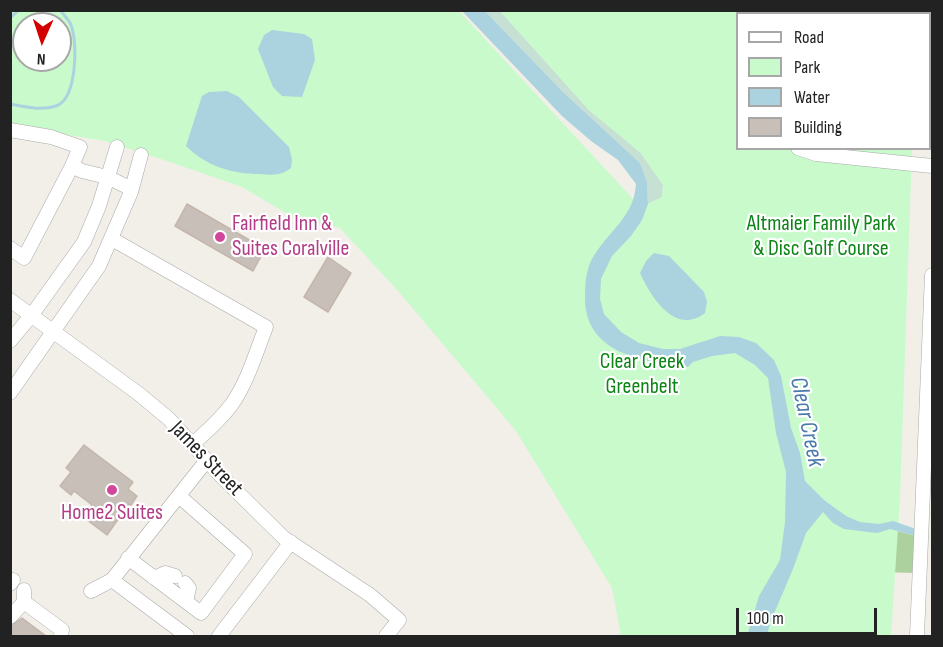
<!DOCTYPE html>
<style>
body{margin:0}
#map{position:relative;width:943px;height:647px;overflow:hidden;background:#f2efe9;font-family:"Sofia Sans Condensed",sans-serif}
canvas{display:block}
.frame{position:absolute;inset:0;border:12px solid #222;pointer-events:none}
.legend{position:absolute;left:736px;top:12px;width:195px;height:138px;box-sizing:border-box;background:#fff;border:2px solid #a7a7a7;margin:0;padding:8px 10px;list-style:none;font-size:18px;color:#222}
.legend li{display:flex;align-items:center;gap:12px;height:30px}
.legend b{width:30px;border:2px solid #a7a7a7}
.north{position:absolute;left:12px;top:12px;width:60px;height:60px;box-sizing:border-box;background:#fff;border:2px solid #a7a7a7;border-radius:50%;rotate:183deg;font-size:16px;font-weight:700;line-height:24px;text-align:center;color:#222}
.north::after{content:'';display:block;margin:auto;width:21px;height:27px;background:#d40000;clip-path:polygon(50% 0,100% 100%,50% 72%,0 100%)}
.scale{position:absolute;left:736px;top:608px;width:141px;height:27px;box-sizing:border-box;border:3px solid #222;border-top:0;padding-left:8px;font-size:18px;line-height:21px;white-space:nowrap;color:#222;-webkit-text-stroke:4px #fff;paint-order:stroke}
</style>
<div id="map">
<canvas width="943" height="647"></canvas>
<div class="frame"></div>
<ul class="legend">
<li><b style="height:8px;background:#fff"></b>Road</li>
<li><b style="height:16px;background:#c8facc"></b>Park</li>
<li><b style="height:16px;background:#aad3df"></b>Water</li>
<li><b style="height:16px;background:#c7bfb8"></b>Building</li>
</ul>
<div class="north">N</div>
<div class="scale">100 m</div>
</div>
<script>
const c = document.querySelector('canvas').getContext('2d');
c.lineJoin = 'round';
function fill(path, color) { c.fillStyle = color; c.fill(path, 'evenodd'); }
function strokePath(path, color, width, dash) { c.strokeStyle = color; c.lineWidth = width; c.lineCap = dash ? 'butt' : 'round'; c.setLineDash(dash || []); c.stroke(path); }
function label(font, color, halo, rows, align = 'center') {
  c.font = font + ' "Sofia Sans Condensed",sans-serif'; c.lineWidth = 4.5; c.setLineDash([]); c.textBaseline = 'middle'; c.strokeStyle = halo; c.fillStyle = color; for (const [text, x, y, turn = 0] of rows) {
    c.save(); c.translate(x, y); c.rotate((+turn || 0) * Math.PI / 180); c.textAlign = isNaN(turn) ? turn : align; if (halo) c.strokeText(text, 0, 0); c.fillText(text, 0, 0); c.restore();
  }
}
fill(new Path2D(`
 M890,529L916,536L914,573L879,572Z`), '#add19e');
fill(new Path2D(`
 M485,11H500L589,110L641,153L663,185L662,197L648,204L647,182L640,163L563,92Z`), '#c6e0d4');
fill(new Path2D(`
 M10,11H459L634,200L648,204L662,197L663,185L641,153L589,110L500,11H917V14H738V148L912,149L900,498L891,636H621L612,588L516,431L399,292L340,228L321,223L316,231L242,187L167,161L105,141L11,126ZM24,24H60V60H24Z`), '#c8facc');
fill(new Path2D(`
 M462,11H485L563,92L640,163L647,182L648,204L642,220L631,236L612,256L601,279L600,299L604,314L621,332L639,343L663,349H680L720,336L739,337L756,343L774,360L781,376L791,428L800,453L805,481L824,500L846,516L860,522L879,524L893,521L916,529V536L890,529L877,533L844,529L833,523L823,512L806,533L793,569L770,623L767,636H747L759,596L780,560L785,522L786,472L776,433L768,378L755,365L735,353L712,356L693,362L688,367C644,362 585,354 585,298C585,282 586,267 595,254C611,229 634,216 636,184L618,160L591,141L562,116Z
 M272,30L304,34L312,39L315,60L302,97L282,96L273,87L258,49L264,35Z
 M227,91L239,97L289,147L292,160L291,168C281,176 272,175 260,174C232,174 206,166 186,146L202,96L209,92Z
 M654,253L669,256L704,292L707,302L705,313C675,336 651,297 640,273L646,261Z`), '#aad3df');
strokePath(new Path2D(`
 M10,18L19,10
 M10,104C26,107 41,111 56,106C77,99 78,43 71,25C69,20 64,15 60,10`), '#aad3df', 3);
const building = new Path2D(`
 M187,204L265,249L253,271L175,226Z
 M328,257L351,273L328,312L304,297Z
 M84,445L133,482L128,489L137,496L131,505L129,504L107,535L83,517L92,505L74,491L71,495L60,486L71,472L66,468Z
 M22,618L46,636H10V626Z`);
fill(building, '#c7bfb8');
strokePath(building, '#c4b6ab', 1.5);
const minor = new Path2D(`
 M10,130L51,137L80,147L72,166
 M798,148L816,154L932,166
 M112,239L266,327C256,352 248,381 232,404C221,419 207,431 193,444
 M10,248L24,258L72,166L82,171L107,177L132,189
 M10,300L139,394L169,419L222,477L284,538L370,595L399,620L386,636
 M10,341L31,316L84,242L99,206L117,147
 M10,393L99,266L131,192L141,155
 M128,558L201,613L245,554L179,496
 M154,578L165,573L175,576
 M112,580L187,636
 M185,583L189,588L186,601
 M10,584L13,580
 M91,591L112,580L207,460
 M24,602L62,630L61,636
 M10,617L24,602V590
 M219,636L291,542
 M917,636L932,275`);
strokePath(minor, '#a9a9a9', 15);
strokePath(minor, '#fff', 14);
for (const [x, y, r, color] of [
 [220,237,6,"#d1479c"],
 [112,490,6,"#d1479c"]
]) { const dot = new Path2D(); dot.arc(x, y, r, 0, 2 * Math.PI); c.fillStyle = color; c.fill(dot); strokePath(dot, '#fff', 2); }
label('22px', '#b23c85', '#fff', [
 ["Fairfield Inn &",232,224],
 ["Suites Coralville",232,249],
 ["Home2 Suites",112,513,"center"]
], 'left');
label('22px', '#0c8416', '#fff', [
 ["Altmaier Family Park",821,224],
 ["& Disc Golf Course",821,249],
 ["Clear Creek",642,362],
 ["Greenbelt",642,387]
]);
label('22px', '#222', '#fff', [
 ["James Street",206,459,46]
]);
label('italic 24px', '#4a7aab', '#fff', [
 ["Clear Creek",806,422,78]
]);
</script>
